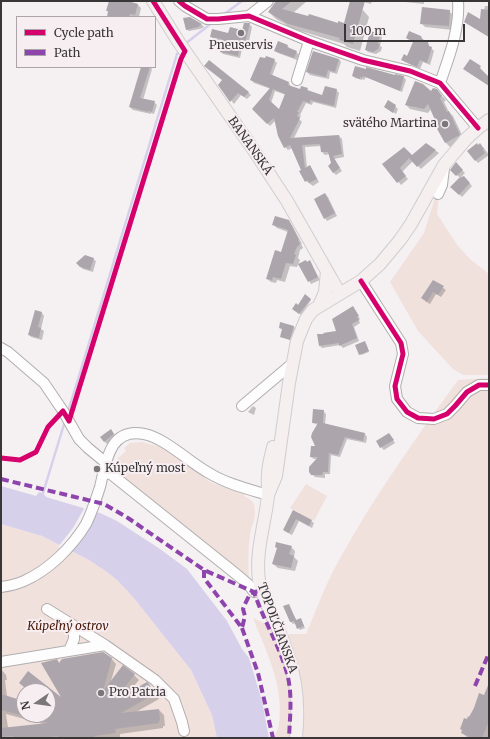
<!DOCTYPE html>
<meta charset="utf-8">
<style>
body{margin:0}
#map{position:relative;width:490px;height:739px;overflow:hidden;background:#f5f0f2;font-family:Merriweather,serif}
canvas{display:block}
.frame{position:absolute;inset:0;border:2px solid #393638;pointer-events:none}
.legend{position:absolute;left:16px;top:16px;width:140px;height:52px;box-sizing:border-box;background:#f7eef2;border:1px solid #aba4a8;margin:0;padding:5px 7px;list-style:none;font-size:12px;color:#393638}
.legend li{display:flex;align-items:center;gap:8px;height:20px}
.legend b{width:20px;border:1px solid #aba4a8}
.north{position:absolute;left:16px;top:683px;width:40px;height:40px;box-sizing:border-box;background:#f7eef2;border:1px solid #aba4a8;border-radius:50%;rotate:257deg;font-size:11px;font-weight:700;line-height:16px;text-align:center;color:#393638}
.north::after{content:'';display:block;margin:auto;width:14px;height:18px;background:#7b7779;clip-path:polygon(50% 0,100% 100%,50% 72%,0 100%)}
.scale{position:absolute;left:344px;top:24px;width:121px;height:18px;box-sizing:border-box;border:2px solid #393638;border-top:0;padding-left:5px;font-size:12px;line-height:14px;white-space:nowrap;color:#393638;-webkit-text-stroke:3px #f7eef2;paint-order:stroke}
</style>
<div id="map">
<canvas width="490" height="739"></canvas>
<div class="frame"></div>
<ul class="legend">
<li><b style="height:5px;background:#d6006c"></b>Cycle path</li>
<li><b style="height:5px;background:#8e44ad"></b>Path</li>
</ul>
<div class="north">N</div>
<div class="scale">100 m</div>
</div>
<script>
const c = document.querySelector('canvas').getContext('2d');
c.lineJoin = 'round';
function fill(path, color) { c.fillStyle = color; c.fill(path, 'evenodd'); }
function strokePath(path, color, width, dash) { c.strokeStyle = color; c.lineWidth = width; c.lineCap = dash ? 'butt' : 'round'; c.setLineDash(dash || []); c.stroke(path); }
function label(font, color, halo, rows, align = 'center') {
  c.font = font + ' Merriweather,serif'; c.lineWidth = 4; c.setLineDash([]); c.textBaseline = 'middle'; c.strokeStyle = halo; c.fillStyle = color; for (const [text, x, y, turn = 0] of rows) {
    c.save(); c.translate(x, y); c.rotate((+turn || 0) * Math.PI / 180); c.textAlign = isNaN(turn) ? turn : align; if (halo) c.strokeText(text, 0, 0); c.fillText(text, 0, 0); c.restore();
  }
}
fill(new Path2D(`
 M436,194L439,196L437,214L458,246L470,259L489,274V375H463L453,369L418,331L390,282L424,233Z
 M489,378V738H274C276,733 279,728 279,723C284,686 266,651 253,618L287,634H306C316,611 325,585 338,562C373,498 415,439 458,380Z
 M142,442L161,447L212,483L245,494L244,496C251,499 255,503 255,510C256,519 251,527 250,535C248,550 248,565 249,580L243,573L129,483L114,469L117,459L126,451L124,448L130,443Z
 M306,484L327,496L314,521L290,508Z
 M1,524L42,536L89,560L107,572L117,580L133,597L191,670L212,715L217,738H1ZM24,691H48V715H24Z`), '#f1e1dd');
fill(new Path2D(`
 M1,486L36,496L39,492L43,493L46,497L100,513L117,521L160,549L187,569L227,621L242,649L249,658L262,701L269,738H217L212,715L191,670L133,597L117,580L107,572L89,560L42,536L1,524Z`), '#d6d0ea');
fill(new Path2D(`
 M85,507L98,510L86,533L70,553L58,547L73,528Z`), '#f5f0f2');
fill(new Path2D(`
 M110,1H127L138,5L141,8L139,17H108L109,12L107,10Z
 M278,1H307L293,13L338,24H345L363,10L369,17L360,51L347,47L344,44L297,30L296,32L291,30L285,24L276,19L269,12Z
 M360,1H372L371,4Z
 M396,1H424V4Z
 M485,6H489V37L465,22L481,21Z
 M449,11L453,15V30L425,27L421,23Z
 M190,18L202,25L204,27L200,29L189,31L186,29Z
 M249,24L252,27L248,46L243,45L240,58L223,54L221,52L223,41L213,39L211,36L242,31Z
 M379,34L382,37L380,46L382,47L381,51L376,54L368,52L366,50Z
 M421,37L434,51L430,65L423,62L420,69L405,62L402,60L408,57L414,42L407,38Z
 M287,45L290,49L299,54L297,60L278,53L275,51Z
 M339,59L341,62L337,74L330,72L329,79L310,75L307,72Z
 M274,60L277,63L272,76L289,83L291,87L301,90L307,89L310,92L323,96L336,90L339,93L336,108L313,102L312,105L306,103L300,115L301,116L299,119L302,122L294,138L339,136L342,139L344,157L334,159L342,171L336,175L333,172L330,154L325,155L322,152L321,146L305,147L307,168L310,166L312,169L319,182L313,186L306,181L292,148L288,150L285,147L275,121L270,126L253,109L271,89L254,83L251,80ZM275,91L286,95L280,111L271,103Z
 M142,67H150L152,69L143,100L154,102L157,105L154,114L151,113V114L133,110L130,107Z
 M396,75L404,77L406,80L402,92L366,77L364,80L362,79V80L355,78L353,76Z
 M219,85L248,92L251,95L247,99L241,95L234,104Z
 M441,95L446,100L444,102L449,112L453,116L464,139L450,147L446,143L434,121L437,120L431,109L428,113L410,109L406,105Z
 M395,106L398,109L396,114L388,109Z
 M426,144L439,153L421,169L413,161L402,172L408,179L401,185L384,164L412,156Z
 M478,146L483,147L489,155L478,163L468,151Z
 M456,164L465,173L460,178L452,170Z
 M464,177L472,186L462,197L452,187Z
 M325,194L328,197L337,216L327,221L325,218Z
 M288,221L292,225L302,244H301L303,248L300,250L298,258L300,260L297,267L290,266L285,282L277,280L276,283L271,282L267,279L282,253L288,232L277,228L274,225Z
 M93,259L96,261L93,272L83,269L77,263Z
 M310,262L320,280L311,284L300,264Z
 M433,281L446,290L441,297L436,294L430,304L425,301Z
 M305,296L311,300L301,315L294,309L298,306Z
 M353,308L360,319L359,320L360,323L354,327L359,341L343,348L340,345L322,348L320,346L337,332Z
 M42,313L44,316L41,329L44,331L42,340L31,337L29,334Z
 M294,327L295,328L291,340L281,337L283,329L280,328Z
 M366,344L369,352L361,355L360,354Z
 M253,406L256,408L254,415L248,412Z
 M323,411L326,414L325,425L365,434L367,437L366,443L347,439L340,457L331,455L330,474H325V478L315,477L312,474L318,459H314L311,457L317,447L318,425L313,423Z
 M111,430L116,437L107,444L104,441Z
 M389,434L395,443L384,450L381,447Z
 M293,511L311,521L314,523L312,528L299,521L292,535L286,532L284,530Z
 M276,547H291L295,551L294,557L298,561L295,571L278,568L273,564L278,549Z
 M288,605L297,621L302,622L305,628L300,630L296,623L293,624L291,622Z
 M111,658L116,664L111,681L134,675L139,680L128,693L148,685L154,690L159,699L136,712L159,710L164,715L165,726H163V728L120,734V738H1V669L6,675L7,680H5L7,697L24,702V715H48V708L54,710L48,705V691H29L28,672L64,701L60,664ZM6,714L43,724L8,728Z
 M489,693V735L488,738H469L467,737L462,733L467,720L485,696Z`), '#0003');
strokePath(new Path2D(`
 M223,15L242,1
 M185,44L213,22
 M68,412L177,54L180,51
 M43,493L65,421`), '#d6d0ea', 2.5);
fill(new Path2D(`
 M109,1H128L138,4L135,15L130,14L129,17H107L108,11H106Z
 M276,1H292L282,9L308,16L309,14L338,23V21L344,23L350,1H365L353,44L339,40L340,38L288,24L268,12Z
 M422,7L450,10L449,26L420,24Z
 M481,9L489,10V37L464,22L468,12L480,19Z
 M190,17L202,24L198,27L186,30L183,18Z
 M244,23H250L245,44L241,43L238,56L220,52L222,39L210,37L212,29L228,33L230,27L242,30Z
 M370,31L380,34L378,44H380L378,49L373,52L365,50Z
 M409,31L421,36L422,39L428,42L429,46L432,47L427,63L420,60L417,67L401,60L404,54L407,56L413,42L406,38Z
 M278,41L288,45L287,47L297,51L294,58L274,51Z
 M313,51L339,59L335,72L328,70L326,77L306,72Z
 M266,56L275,59L270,74L289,82L288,85L300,89L301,86L308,88L307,90L322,95L325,86L337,89L334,106L310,100V103L303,101L297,112H299L297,116L300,118L290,138L339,135L342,154L333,156L340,168L333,173L328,166L331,163L328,152H321L320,144L302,145L305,168L310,165L317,179L309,183L308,180L305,182L299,171L301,170L290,145L284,148L278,136L274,118L267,124L252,109L270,88L250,80L260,57L265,58ZM273,89L285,94L279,109L269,100Z
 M470,59L481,66L480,68L489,77V86L463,69Z
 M209,60L249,92L244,97L238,93L230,102L218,85L222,80L204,66Z
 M355,66L366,69V67L395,75V74L404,76L400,91L363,76L362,78L360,77V79L352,76Z
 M141,67H150L140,98L155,101L152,112L148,111V112L129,107Z
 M415,81L423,84L431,91L433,88L437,89L442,96L440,98L447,112L449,111L460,135L445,143L436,127L433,121L435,120L428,104L424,109L405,105Z
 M388,100L396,105L393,113L384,107Z
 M426,143L436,150L417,167L409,158L400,168L406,176L397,183L382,164L404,147L412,155Z
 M477,143L478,145L480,143L484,149L483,150L485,153L475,161L467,151Z
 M456,162L463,170L456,176L450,170Z
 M464,176L470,183L459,195L450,187L459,178Z
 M325,193L335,213L324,219L314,199Z
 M275,216L289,220L299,240H298L300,244L297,247L294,254L296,255L293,264L286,263L281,279L273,277L272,280L266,279L275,250L281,252L288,230L272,225Z
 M85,255L94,258L90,270L80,267L76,263Z
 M306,260L307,262L310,260L318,277L308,282L298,264Z
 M433,280L444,286L438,295L433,292L427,302L421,298Z
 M305,294L311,299L299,314L292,309L296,303L298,305Z
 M353,306L359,316L357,317L359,320L352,324L357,338L339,346V343L319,346L317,334H324L323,333L336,331L332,319Z
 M35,310L42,312L38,327L41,328L39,338L28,335Z
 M280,322L294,326L290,340L280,337L282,329L279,328Z
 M365,341L369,351L359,355L355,345Z
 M313,409L324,410L323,423L365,433L363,441L345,437L338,455L329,453L328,472H323L322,475H311L309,472V467L318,457H310L311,446H315L311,437L312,433L318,423H312Z
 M111,429L114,434L104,442L100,437Z
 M389,433L394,440L380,448L376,441Z
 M293,510L312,520L309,526L296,519L289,533L283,530Z
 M276,542L292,546L289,554L294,556L291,568L272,564L277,548L275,547Z
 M289,604L296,620L301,618L304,626L297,629L294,621L290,622L283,606Z
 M103,652L112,658L103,691L123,665L135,674L115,700L147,682L149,684L155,694L121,713L159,709L160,721H158L159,723L115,729L116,733L95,736V737L89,738H58V736L41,738H13V736L1,737V728L48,723L28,717L29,715H48V707L52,708L48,705V691H29L19,683L28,671L61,697L41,663L57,659L59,663L62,659Z
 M489,683V721L482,738H473L461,733L462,730L460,729L464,718L467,719L468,716L469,717L474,708L479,693L484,695Z
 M1,694L24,701V716L1,710Z`), '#aca6ac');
const minor = new Path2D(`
 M179,1L185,6L207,19H218L249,16L309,41L363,60L410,71L440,83L478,128
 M249,16L268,1
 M297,80L309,41
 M440,83C449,57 460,29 458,1
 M438,194L442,185L444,168
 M361,281L401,343L403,354L395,386L397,399L407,412L418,418L434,419L447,414L455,406L467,392L479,385H489
 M1,348L8,352L44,383L63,411L79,439L88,448L105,462
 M242,406L293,363
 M104,473L111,474L236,574L248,584L254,592
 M1,587C9,586 17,584 24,581C49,570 72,547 86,524C92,512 96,499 100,487C106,463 109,427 144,434C165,438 189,462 209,473C227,484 248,489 268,495
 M47,609L105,645
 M69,651L74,639V626
 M1,662L105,645L155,680L174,699L182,722L184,731`);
const major = new Path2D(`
 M153,1L178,41L255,152L287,201L340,294
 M319,306L325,292L327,271
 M273,447C271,456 268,466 268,474C267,482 269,489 268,496C265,524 255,552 259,580C262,598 272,615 279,631C295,670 300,696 296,738
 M268,495L276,476L289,383L297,341L306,319L313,310L361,281L380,264L400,240L411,224L444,165L466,139L478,128L489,120`);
strokePath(minor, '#b1aeaf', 12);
strokePath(major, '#d0cdcf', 14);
strokePath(minor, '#fefdfd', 10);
strokePath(major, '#f5efef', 12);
strokePath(new Path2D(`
 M1,479L104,504L128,518L204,570L254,592L262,591
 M204,570V578L242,628L245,616L243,609L245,604L250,594L254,592C263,619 278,643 286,670C293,692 290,715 289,738
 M242,628L258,673L273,738
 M475,686L489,653`), '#8e44ad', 4, [8, 4]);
strokePath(new Path2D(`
 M179,1L185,6L207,19H218L249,16L309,41L363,60L410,71L440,83L478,128
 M361,281L401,343L403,354L395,386L397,399L407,412L418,418L434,419L447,414L455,406L467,392L479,385H489
 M69,421L181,59L185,51L153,1
 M1,458L20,460L36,452L48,427L63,411L69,421`), '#d6006c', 5);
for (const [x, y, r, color] of [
 [241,33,4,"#7b7779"],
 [445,124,4,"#7b7779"],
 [97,469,4,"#7b7779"],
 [101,693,4,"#7b7779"]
]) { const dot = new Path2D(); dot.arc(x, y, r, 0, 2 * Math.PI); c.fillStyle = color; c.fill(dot); strokePath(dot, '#f7eef2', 1.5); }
label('12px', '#393638', '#f7eef2', [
 ["Pneuservis",241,46,"center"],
 ["svätého Martina",437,124,"right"],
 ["Kúpeľný most",105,469],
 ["Pro Patria",109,693]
], 'left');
label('12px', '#393638', '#f7eef2', [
 ["BANANSKÁ",250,146,55],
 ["TOPOĽČIANSKA",277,628,70]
]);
label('italic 12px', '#491807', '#f7eef2', [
 ["Kúpeľný ostrov",68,627]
]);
</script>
